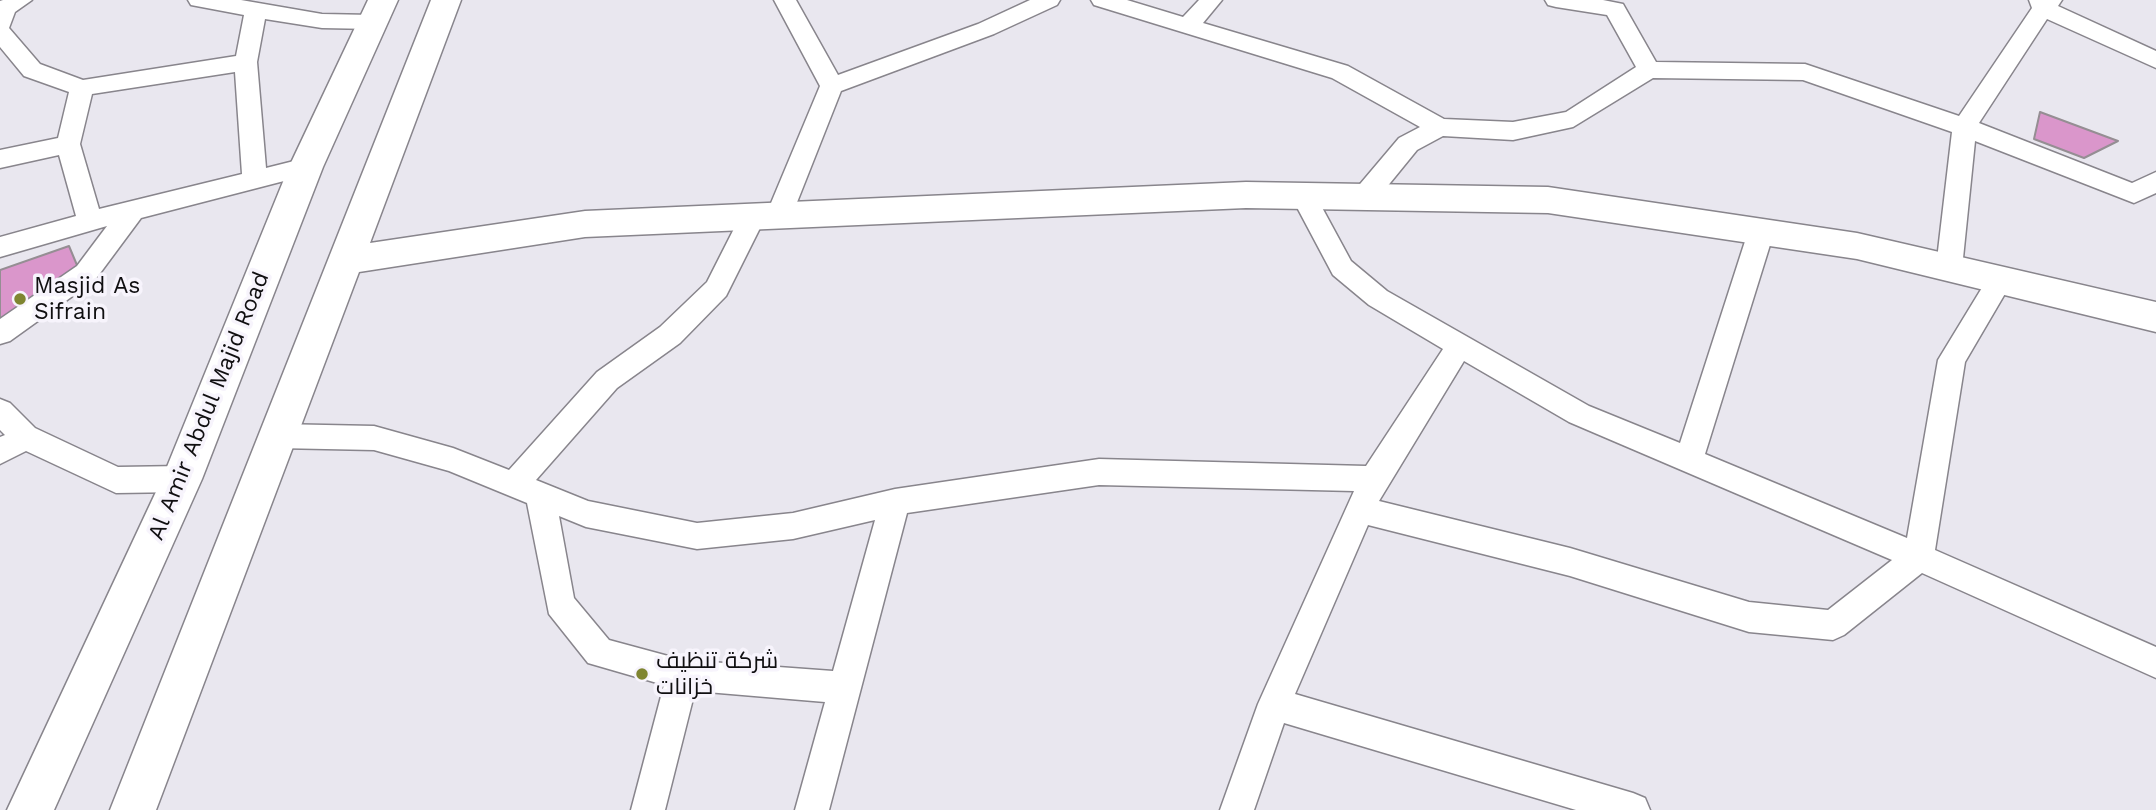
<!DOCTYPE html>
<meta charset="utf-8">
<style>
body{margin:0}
canvas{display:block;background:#e9e7ef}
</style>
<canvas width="2156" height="810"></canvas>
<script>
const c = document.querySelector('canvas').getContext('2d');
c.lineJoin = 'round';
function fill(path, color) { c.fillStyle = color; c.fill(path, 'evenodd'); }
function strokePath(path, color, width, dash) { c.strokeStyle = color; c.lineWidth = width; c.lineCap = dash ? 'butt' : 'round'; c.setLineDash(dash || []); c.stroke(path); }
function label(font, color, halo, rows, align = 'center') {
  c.font = font + ' "Work Sans",Cairo,sans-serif'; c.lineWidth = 7; c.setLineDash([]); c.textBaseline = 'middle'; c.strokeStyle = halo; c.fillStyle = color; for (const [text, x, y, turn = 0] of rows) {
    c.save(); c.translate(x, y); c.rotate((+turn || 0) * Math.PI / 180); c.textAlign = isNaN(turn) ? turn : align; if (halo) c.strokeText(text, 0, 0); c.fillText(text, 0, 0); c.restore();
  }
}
const building = new Path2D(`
 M2040,112L2118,141L2084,158L2034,139Z
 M69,246L79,270L0,329V270Z`);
fill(building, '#da96cb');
strokePath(building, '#958e93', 2);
const minor = new Path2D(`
 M3,0H32L15,12L9,28L40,64L83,80L236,56L244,15L191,5L188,0H241L322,14L373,15L381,17L384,22L381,27L373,29L322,28L265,19L257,62L266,168L306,158L315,161L318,167L315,173L141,218L95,280L10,341L0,344V319L77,266L107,226L0,257V237L76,216L59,155L0,168V150L58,138L69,92L24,76L0,47V1ZM235,72L242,174L99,209L80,144L92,94Z
 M774,0H796L838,75L978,24L1030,0H1060L1057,5L994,34L841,91L792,215L788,222L779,224L770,222L766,215L820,86Z
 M1091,0H1127L1183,17L1199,0H1222L1203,23L1348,66L1444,119L1513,122L1566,112L1636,67L1607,15L1556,7L1548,5L1545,0H1603L1623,4L1656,62L1805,64L1959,116L2032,8L2029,0H2062L2058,6L2156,51V68L2047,19L1979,123L2132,183L2156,172V193L2134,203L1975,141L1962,268L1958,275L1949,278L1940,275L1936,268L1952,132L1803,80L1653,78L1573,127L1513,140L1443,136L1417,150L1373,204L1364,206L1355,204L1352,197L1355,190L1399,138L1420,127L1332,78L1094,5Z
 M1303,187L1312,189L1351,261L1387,291L1589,406L1680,443L1748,232L1752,225L1761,222L1770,225L1774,232L1705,454L1907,538L1938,360L1991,273L2000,270L2009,273L2013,280L1965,362L1935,550L2156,647V678L1922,573L1844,635L1833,640L1749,632L1570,576L1368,525L1295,694L1633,793L1645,798L1650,810H1576L1284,723L1254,810H1220L1258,704L1354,491L1099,485L907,513L829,810H795L825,702L695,691L665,810H631L664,685L588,663L549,614L527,503L449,471L374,450L277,448L267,445L263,436L267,427L277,424L374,426L453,448L509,470L597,372L660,327L707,282L744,209L753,207L762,209L766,216L726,296L680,343L617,388L536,480L588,501L697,523L793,513L895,489L1099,459L1366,466L1443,349L1369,305L1333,275L1291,196L1294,189ZM1464,361L1569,422L1892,560L1828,610L1749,602L1570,548L1379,501ZM559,516L586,527L697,549L793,539L875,520L833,671L683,660L609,640L574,598Z
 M0,399L10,403L35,428L118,467L182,466L192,470L197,479L192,488L182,492L116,493L26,451L0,464V437L5,435L0,430Z`);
const secondary = new Path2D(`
 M368,0H398L323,167L202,479L54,810H7L162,479L289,167Z
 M431,0H461L370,243L585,211L1246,182L1548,187L1857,233L2156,302V332L1857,259L1548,213L1246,208L585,237L359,272L156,810H110Z`);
strokePath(minor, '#88858c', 3);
strokePath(secondary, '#88858c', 3);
fill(minor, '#fff');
fill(secondary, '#fff');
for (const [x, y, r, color] of [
 [20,299,7,"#7f8531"],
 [642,674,7,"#7f8531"]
]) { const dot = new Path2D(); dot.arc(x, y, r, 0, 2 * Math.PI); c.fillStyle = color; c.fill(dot); strokePath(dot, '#f7f4fc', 2.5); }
label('23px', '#100f11', '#f7f4fc', [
 ["Masjid As",34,286],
 ["Sifrain",34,312],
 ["شركة تنظيف",656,661],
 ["خزانات",656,687]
], 'left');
label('23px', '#100f11', '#f7f4fc', [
 ["Al Amir Abdul Majid Road",209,406,-68]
]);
</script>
